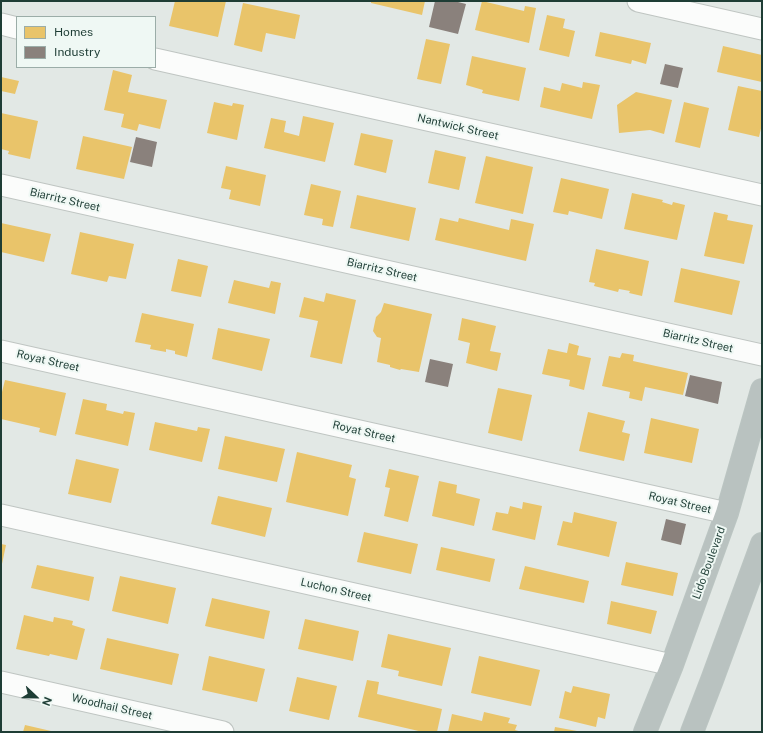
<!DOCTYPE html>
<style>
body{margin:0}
#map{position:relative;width:763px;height:733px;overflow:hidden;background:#e2e8e5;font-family:"Public Sans",sans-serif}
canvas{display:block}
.frame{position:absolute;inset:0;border:2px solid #1e3d35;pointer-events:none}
.legend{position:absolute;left:16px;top:16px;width:140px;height:52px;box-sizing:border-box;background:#eff8f4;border:1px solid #9bada8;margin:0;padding:5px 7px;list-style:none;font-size:12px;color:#1e3d35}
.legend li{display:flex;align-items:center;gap:8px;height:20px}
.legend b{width:20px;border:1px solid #9bada8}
.north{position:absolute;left:16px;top:677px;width:40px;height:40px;-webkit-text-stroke:3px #eff8f4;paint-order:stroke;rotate:112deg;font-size:11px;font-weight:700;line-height:16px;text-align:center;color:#1e3d35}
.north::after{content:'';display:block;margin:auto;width:14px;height:18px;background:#1e3d35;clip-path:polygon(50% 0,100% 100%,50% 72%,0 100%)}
</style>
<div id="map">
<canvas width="763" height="733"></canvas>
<div class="frame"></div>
<ul class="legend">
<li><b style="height:11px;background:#e9c46a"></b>Homes</li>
<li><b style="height:11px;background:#8a817c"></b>Industry</li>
</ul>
<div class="north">N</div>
</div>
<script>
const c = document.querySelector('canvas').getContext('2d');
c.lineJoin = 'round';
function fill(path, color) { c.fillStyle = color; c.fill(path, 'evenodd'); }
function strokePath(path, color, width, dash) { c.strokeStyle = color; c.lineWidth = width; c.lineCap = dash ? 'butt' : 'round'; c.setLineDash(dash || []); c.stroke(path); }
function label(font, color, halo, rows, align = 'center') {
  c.font = font + ' "Public Sans",sans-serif'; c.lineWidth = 4; c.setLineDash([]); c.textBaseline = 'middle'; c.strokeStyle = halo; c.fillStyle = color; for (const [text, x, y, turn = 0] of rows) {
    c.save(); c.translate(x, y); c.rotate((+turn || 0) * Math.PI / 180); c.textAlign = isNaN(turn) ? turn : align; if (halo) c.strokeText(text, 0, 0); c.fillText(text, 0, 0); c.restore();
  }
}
fill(new Path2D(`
 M175,1H226L218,37L169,26Z
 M371,1H425L422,15L371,3Z
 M482,1L524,11L525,6L536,8L529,43L475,30Z
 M243,3L300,15L295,39L266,33L262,52L234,45Z
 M547,15L565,19L563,28L575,31L569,57L539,50Z
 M600,32L651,43L646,64L632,60L631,64L595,56Z
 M426,39L450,44L441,84L417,79Z
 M723,46L762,55V82L717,72Z
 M472,56L526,68L519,101L482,93L483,90L466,85Z
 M113,70L132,75L128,92L167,100L160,129L139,124L137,131L121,127L124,114L104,110Z
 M1,77L19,81L15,94L1,91Z
 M583,82L600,85L592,119L540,107L544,87L560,91L562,83L582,88Z
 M738,86L762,91V124L759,137L728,130Z
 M636,92L672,100L664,134L650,130L619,133L617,105Z
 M214,102L232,106L233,103L244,105L237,140L207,133Z
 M684,102L709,108L700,148L675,142Z
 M1,113L38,121L30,159L8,154L9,151L1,149Z
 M303,116L334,123L325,162L264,148L271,118L286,121L284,132L299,136Z
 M361,133L393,140L386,173L354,165Z
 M83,136L132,147L124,179L76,169Z
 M435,150L466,157L459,190L428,183Z
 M486,156L533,167L523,214L475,203Z
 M226,166L266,175L260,206L229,199L231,190L221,188Z
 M561,178L609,189L602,219L569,211L568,215L553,212Z
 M311,184L341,191L333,227L322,225L323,219L304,215Z
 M632,193L663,200L662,202L672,205L673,202L685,205L677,240L624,229Z
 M357,195L416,208L409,241L350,228Z
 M714,212L728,215L727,220L753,225L744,264L704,256Z
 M440,218L458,222L459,218L509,230L511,219L534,224L526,261L435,240Z
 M1,223L51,234L44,262L1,252Z
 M80,232L134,244L126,279L109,276L107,282L71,274Z
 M596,249L649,261L642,296L629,293L630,291L619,289L618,292L594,286L595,283L589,282Z
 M178,259L208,266L201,297L171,291Z
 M681,268L740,281L732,315L674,302Z
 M234,280L269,288L271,281L281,283L275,314L228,303Z
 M326,293L356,300L342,364L310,357L318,321L299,317L304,297L324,302Z
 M384,303L432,314L419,372L401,369L400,370L390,367V365L377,362L381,338L377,337L373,331L376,317L381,312Z
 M142,313L194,324L187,357L175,354V351L166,349V352L150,349L151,345L135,342Z
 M462,318L496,326L490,351L501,353L497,371L466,363L470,343L458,340Z
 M218,328L270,339L262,371L212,359Z
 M569,343L579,346L577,355L591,358L584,390L569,386L570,380L542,374L548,349L567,353Z
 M622,353L634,355L633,361L688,373L683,395L645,387L642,401L629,398L630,392L602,386L609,356L620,358Z
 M5,380L66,393L56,436L39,432L40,428L1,419V396Z
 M498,388L532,395L522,441L488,433Z
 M83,399L107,404L106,410L123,414L124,411L135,413L128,446L75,434Z
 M588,412L625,421L622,432L630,434L624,461L579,451Z
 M651,418L699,429L692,463L644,453Z
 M155,422L197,431L198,427L210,429L202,462L149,450Z
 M225,436L285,449L277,482L218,469Z
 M297,452L352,465L349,477L356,479L348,516L286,502Z
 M76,459L119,469L111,503L68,494Z
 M389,469L419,476L408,522L384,516L390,488L385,487Z
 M439,481L457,485L456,493L480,499L474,526L432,516Z
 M218,496L272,508L265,537L211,524Z
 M523,502L542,506L535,540L492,530L496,512L508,514L510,506L522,509Z
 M574,512L617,522L609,557L557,545L563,521L572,523Z
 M364,532L418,544L411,574L357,562Z
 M1,544L6,545L2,564H1Z
 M441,547L495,559L490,582L436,570Z
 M626,562L678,573L673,596L621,585Z
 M37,565L94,577L89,601L31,588Z
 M525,566L589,581L584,603L519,589Z
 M120,576L176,588L168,624L112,611Z
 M212,598L270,611L264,639L205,626Z
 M611,601L657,611L651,634L607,624Z
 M24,615L53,622L54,617L73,621L72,625L85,629L77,660L50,654L49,656L16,649Z
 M305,619L359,631L353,661L298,649Z
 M388,634L451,648L442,686L398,676L399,671L381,667Z
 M107,638L179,654L172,685L100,669Z
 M209,656L265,669L257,702L202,690Z
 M479,656L540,670L531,706L471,693Z
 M297,677L337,686L329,720L289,711Z
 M367,680L379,682L377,694L442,709L437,732H423L358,717Z
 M573,686L610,694L605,719L598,717L596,727L559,718L565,691L571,693Z
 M484,712L510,718L508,723L517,725L515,730L522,732H448L452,714L482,721Z
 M25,725L51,731V732H23Z
 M555,727L577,731V732H554Z`), '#e9c46a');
fill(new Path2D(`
 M435,1H454L466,4L458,34L429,27Z
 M665,64L683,68L678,88L660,84Z
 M136,137L157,142L152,167L130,162Z
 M430,359L453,364L448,387L425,382Z
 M690,375L722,382L718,404L685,396Z
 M666,519L686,524L681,545L661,540Z`), '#8a817c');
const minor = new Path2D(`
 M638,1L762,29
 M1,24L17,28
 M155,59L762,195
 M1,185L762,355
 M1,351L727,513
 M1,515L672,665
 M1,682L223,732`);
const highway = new Path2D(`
 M645,732L672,665L727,513L762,390
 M692,732L712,680L762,544`);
strokePath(minor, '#bfc5c2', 23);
strokePath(highway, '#bbc5c2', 24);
strokePath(minor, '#fbfcfb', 21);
strokePath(highway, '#b9c2c0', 22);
label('11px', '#1e3d35', '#eff8f4', [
 ["Nantwick Street",458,127,13],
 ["Biarritz Street",65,200,13],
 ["Biarritz Street",382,270,13],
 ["Biarritz Street",698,341,13],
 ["Royat Street",48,361,13],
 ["Royat Street",364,432,13],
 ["Royat Street",680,503,13],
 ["Lido Boulevard",709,563,-70],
 ["Luchon Street",336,590,13],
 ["Woodhail Street",112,707,13]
]);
</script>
